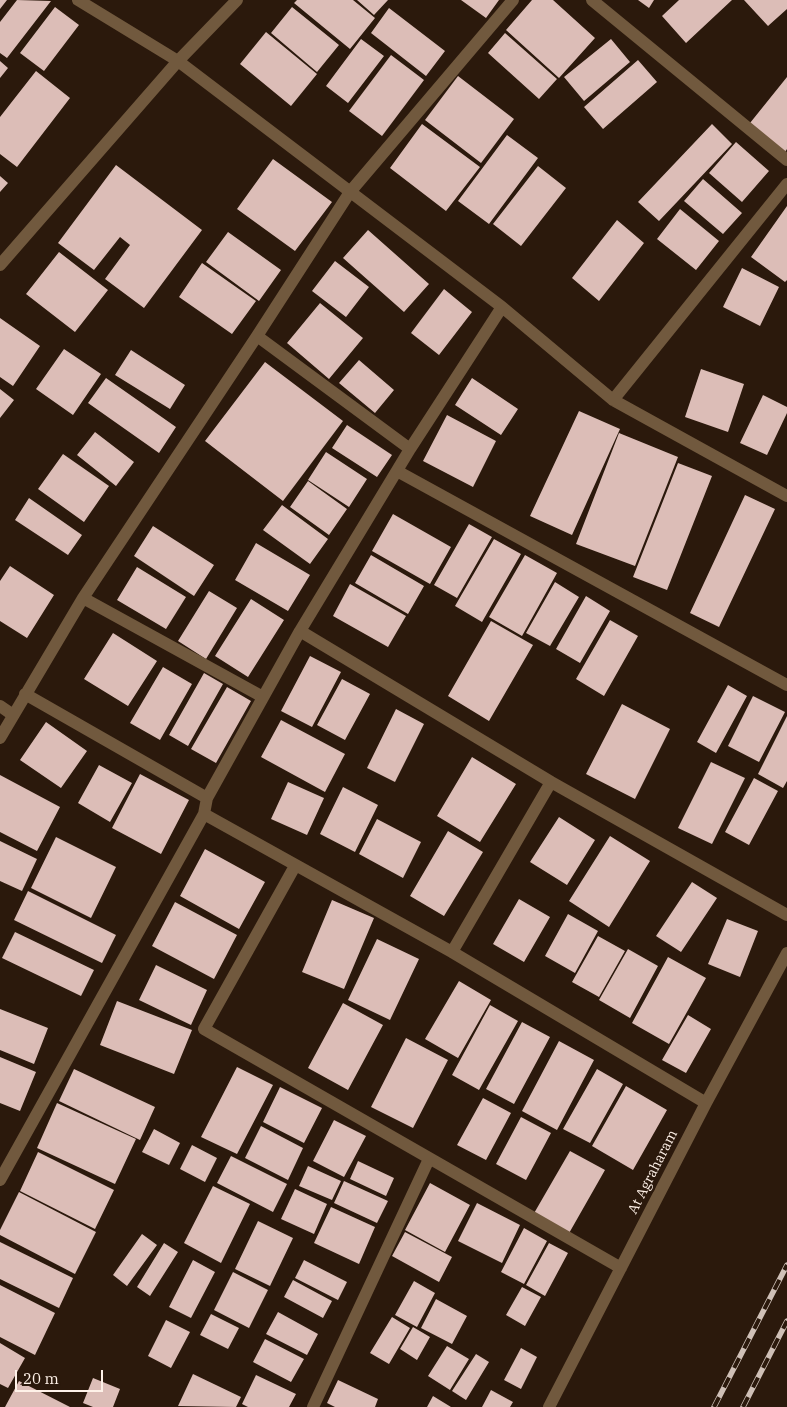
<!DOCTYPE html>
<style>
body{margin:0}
#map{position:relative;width:787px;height:1407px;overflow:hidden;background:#2b190c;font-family:"IBM Plex Serif",serif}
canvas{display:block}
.scale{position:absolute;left:15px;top:1370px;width:88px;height:22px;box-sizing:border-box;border:2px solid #fef1e8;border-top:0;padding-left:6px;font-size:15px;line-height:18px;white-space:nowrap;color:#fef1e8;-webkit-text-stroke:4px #2b190c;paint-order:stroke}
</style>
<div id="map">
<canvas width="787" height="1407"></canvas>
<div class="scale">20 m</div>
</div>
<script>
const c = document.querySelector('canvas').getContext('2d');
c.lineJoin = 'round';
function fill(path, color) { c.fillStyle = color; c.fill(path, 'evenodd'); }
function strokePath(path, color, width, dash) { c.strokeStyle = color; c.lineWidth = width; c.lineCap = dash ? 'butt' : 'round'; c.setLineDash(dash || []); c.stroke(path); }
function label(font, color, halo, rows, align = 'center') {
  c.font = font + ' "IBM Plex Serif",serif'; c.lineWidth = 5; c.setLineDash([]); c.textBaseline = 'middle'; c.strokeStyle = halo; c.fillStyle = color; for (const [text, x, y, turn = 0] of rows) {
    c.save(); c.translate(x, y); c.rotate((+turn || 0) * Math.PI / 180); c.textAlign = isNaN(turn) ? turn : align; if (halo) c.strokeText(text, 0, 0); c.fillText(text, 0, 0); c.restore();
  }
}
fill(new Path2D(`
 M0,0H7L0,9Z
 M17,0L51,1L7,58L0,53V22Z
 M297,0H353L375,18L350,49L294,3Z
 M357,0H388L374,15Z
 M461,0H499L486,18Z
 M532,0H553L595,38L559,78L506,30Z
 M638,0H654L649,8Z
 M679,0H732L686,43L662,16Z
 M744,0H787V9L768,26Z
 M55,7L79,25L44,71L20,53Z
 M292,7L339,45L317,72L271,33Z
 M389,8L445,51L426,76L371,33Z
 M266,32L317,74L291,106L240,64Z
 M505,33L557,79L539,99L488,53Z
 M361,39L384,56L348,103L326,86Z
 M611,39L630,62L584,101L564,77Z
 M391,55L424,80L382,136L349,111Z
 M638,60L657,82L603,129L584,107Z
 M0,61L8,68L0,78Z
 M36,71L70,98L17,167L0,154V117Z
 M458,76L514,119L481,163L425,120Z
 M787,77V149L785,152L750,123Z
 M422,124L480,167L446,211L390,168Z
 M712,124L732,144L659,221L638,202Z
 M507,135L538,158L489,224L458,201Z
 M736,142L769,171L742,202L709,173Z
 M273,159L332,202L295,251L237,209Z
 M116,165L202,230L144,308L105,279L130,245L120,237L94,270L58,243Z
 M538,166L566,188L521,246L493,224Z
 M0,176L8,183L0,192Z
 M703,179L742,213L723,234L684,201Z
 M787,206V280L785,282L751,257Z
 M680,209L719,241L696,270L657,239Z
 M617,220L644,243L599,301L572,278Z
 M368,230L429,284L404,312L343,258Z
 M228,232L281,270L259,301L206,262Z
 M59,252L108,290L75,332L26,294Z
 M335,261L369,287L346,317L312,291Z
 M202,263L256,301L232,334L179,297Z
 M742,268L779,287L760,326L723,307Z
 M444,289L472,312L439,355L411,333Z
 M320,303L363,338L329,379L287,343Z
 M0,318L40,346L13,386L0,377Z
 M64,349L101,374L73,415L36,389Z
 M131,350L185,385L170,409L115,375Z
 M359,360L394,390L375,413L339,383Z
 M265,362L343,421L283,501L205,441Z
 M701,369L744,384L728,432L685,417Z
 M106,378L176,427L159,453L88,403Z
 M472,378L518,409L501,435L455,405Z
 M0,389L14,400L0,418Z
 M763,395L787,407V413L767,455L740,443Z
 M579,411L620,429L572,535L530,516Z
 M447,415L496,441L473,487L423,461Z
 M347,425L392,455L377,477L332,448Z
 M95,432L134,462L116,486L77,455Z
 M619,433L678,457L635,566L576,544Z
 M326,452L367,479L349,507L308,480Z
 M63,454L109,486L84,522L38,489Z
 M678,463L712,476L667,590L633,577Z
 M308,481L347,509L329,535L290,507Z
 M745,495L775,509L719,627L690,613Z
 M29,498L82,535L68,555L15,520Z
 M282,505L328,539L310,564L263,530Z
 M393,514L451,547L430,584L372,551Z
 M469,524L492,537L457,598L434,585Z
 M153,526L214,565L194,596L134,556Z
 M494,539L521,554L482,622L455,606Z
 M256,543L310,575L288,611L235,580Z
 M371,555L424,586L408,614L355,583Z
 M525,555L557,573L522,636L489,617Z
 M10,566L54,595L27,638L0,621V581Z
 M137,567L186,597L166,629L117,600Z
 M555,582L579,597L550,646L526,633Z
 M350,584L406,616L388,647L333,616Z
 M209,591L237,608L206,659L178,641Z
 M586,596L610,611L580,663L556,649Z
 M251,599L284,620L248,677L215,656Z
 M610,620L638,636L604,696L576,679Z
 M491,621L533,645L489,721L448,696Z
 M113,633L157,661L128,706L84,679Z
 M310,656L341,672L312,727L281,711Z
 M163,667L192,684L160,740L130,723Z
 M204,673L223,684L188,746L169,735Z
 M342,679L370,694L345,740L317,725Z
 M728,685L747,696L716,753L697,742Z
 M227,687L251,701L216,763L191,749Z
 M753,696L785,712L759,762L728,746Z
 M622,704L670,729L635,799L586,774Z
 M396,709L424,724L395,782L367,768Z
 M787,716V781L783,788L758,774Z
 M281,720L345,754L325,792L261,757Z
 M46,722L87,751L61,788L20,760Z
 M472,757L516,784L480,842L437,816Z
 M711,762L745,778L712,844L678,828Z
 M99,765L132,783L110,822L78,803Z
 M140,774L189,800L161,854L112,828Z
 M0,775L60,807L37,851L0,832Z
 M754,778L778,791L749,845L725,832Z
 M288,782L324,798L307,835L271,819Z
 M343,787L378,805L355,852L320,834Z
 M559,817L595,840L567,885L530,862Z
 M377,819L421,842L403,878L359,854Z
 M448,831L483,852L444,916L410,896Z
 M610,836L650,861L609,927L569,901Z
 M56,837L116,867L91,918L31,888Z
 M0,841L37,859L22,891L0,881Z
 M205,849L265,882L239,929L180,896Z
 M692,882L717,898L681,952L656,936Z
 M28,891L116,935L102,963L14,920Z
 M519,899L550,917L524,962L493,944Z
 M332,900L374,918L344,989L302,972Z
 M175,902L237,935L214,979L152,946Z
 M568,914L598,931L575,973L545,956Z
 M727,919L758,931L740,977L708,964Z
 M15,932L94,970L81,996L2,958Z
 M598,936L625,951L599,997L572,982Z
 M377,939L419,959L390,1020L348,1000Z
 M628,949L658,966L630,1018L599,1000Z
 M668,957L706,978L669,1044L632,1023Z
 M156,965L207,990L191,1025L139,1000Z
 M459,981L491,1000L458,1058L425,1039Z
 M117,1001L192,1030L174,1074L100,1045Z
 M343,1003L383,1025L348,1090L308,1068Z
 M490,1005L518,1021L479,1090L452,1075Z
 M0,1009L48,1028L34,1064L0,1050Z
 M688,1015L711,1029L686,1073L662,1060Z
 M522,1022L550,1037L514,1104L486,1089Z
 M406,1038L448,1060L413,1128L371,1107Z
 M559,1041L594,1060L557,1130L522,1111Z
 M0,1057L36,1072L20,1111L0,1103Z
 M237,1067L273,1085L237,1154L201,1137Z
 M74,1069L155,1107L140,1140L59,1101Z
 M597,1069L623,1084L590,1143L563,1129Z
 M626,1086L667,1110L633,1170L592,1146Z
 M280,1087L322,1108L304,1143L263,1122Z
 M483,1098L511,1113L486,1160L457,1145Z
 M57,1103L136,1139L115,1184L37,1148Z
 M521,1117L551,1133L526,1180L496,1164Z
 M334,1120L366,1136L344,1177L313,1161Z
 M261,1126L303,1148L288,1180L245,1158Z
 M154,1129L180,1143L169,1165L142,1152Z
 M192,1145L217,1158L205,1182L180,1169Z
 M570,1151L605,1170L568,1235L533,1215Z
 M38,1152L114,1190L95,1229L20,1191Z
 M231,1156L287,1184L273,1212L217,1183Z
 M358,1161L394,1178L386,1196L350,1179Z
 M308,1166L341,1181L332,1200L299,1186Z
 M344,1181L388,1201L377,1223L334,1203Z
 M430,1183L470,1205L445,1252L405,1230Z
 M213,1186L250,1204L221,1263L184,1243Z
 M295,1189L327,1204L314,1234L281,1219Z
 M19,1192L96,1232L75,1274L0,1235V1230Z
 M477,1203L520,1225L502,1263L458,1241Z
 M331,1207L375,1227L359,1264L314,1243Z
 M258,1221L293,1238L270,1286L235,1269Z
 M524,1228L547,1241L524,1284L501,1272Z
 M405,1232L452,1257L439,1282L392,1256Z
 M142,1234L157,1245L127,1286L113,1275Z
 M0,1242L73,1278L59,1308L0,1279Z
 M164,1243L178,1252L150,1296L137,1287Z
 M549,1243L568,1253L545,1296L526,1285Z
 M193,1260L215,1272L191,1318L169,1307Z
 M304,1260L347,1282L338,1300L295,1278Z
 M233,1272L268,1290L249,1328L214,1310Z
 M293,1280L332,1301L323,1318L284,1297Z
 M414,1281L435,1293L417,1327L395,1315Z
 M0,1285L55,1313L35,1355L0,1337Z
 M522,1287L541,1297L525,1326L506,1315Z
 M436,1299L467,1316L452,1344L421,1328Z
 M278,1312L318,1334L307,1355L266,1334Z
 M211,1314L239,1328L228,1349L200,1335Z
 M392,1317L410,1328L389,1364L370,1353Z
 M166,1320L190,1332L171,1368L148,1356Z
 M413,1327L430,1337L417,1360L400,1349Z
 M265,1339L304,1359L291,1382L253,1362Z
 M0,1343L25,1358L8,1388L0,1384Z
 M447,1346L469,1359L450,1390L428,1376Z
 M521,1348L537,1357L521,1389L504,1380Z
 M476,1354L489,1362L466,1400L452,1391Z
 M193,1374L241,1397L236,1407L178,1406Z
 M256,1375L296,1394L289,1407H248L242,1404Z
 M93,1378L120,1389L113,1407H93L83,1403Z
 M338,1380L378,1399L375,1407H335L327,1403Z
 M19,1381L70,1407H5Z
 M491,1390L513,1402L510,1407H482Z
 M433,1396L451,1407H427Z`), '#dcbdb7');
strokePath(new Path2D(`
 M78,0L178,61L502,307L613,400L787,496
 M592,0L787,160
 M0,265L178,61L237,0
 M257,336L410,449
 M613,400L787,184
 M397,471L787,685
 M83,598L263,697
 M300,631L551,782L787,915
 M25,694L207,798
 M0,706L13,715
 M0,738L83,598L257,336L350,192L513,0
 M204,814L452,952L706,1103
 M295,866L204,1029L621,1268
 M452,952L551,782
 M0,1180L204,814L207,798L300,631L410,449L502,307
 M313,1407L429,1159
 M549,1407L706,1103L787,953`), '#71593e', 12);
const rail = new Path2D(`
 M714,1407L787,1265
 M743,1407L787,1321`);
strokePath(rail, '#cfc0b7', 5.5);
strokePath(rail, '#2b190c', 4, [11]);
label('14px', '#fef1e8', '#2b190c', [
 ["At Agraharam",653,1172,-63]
]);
</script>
